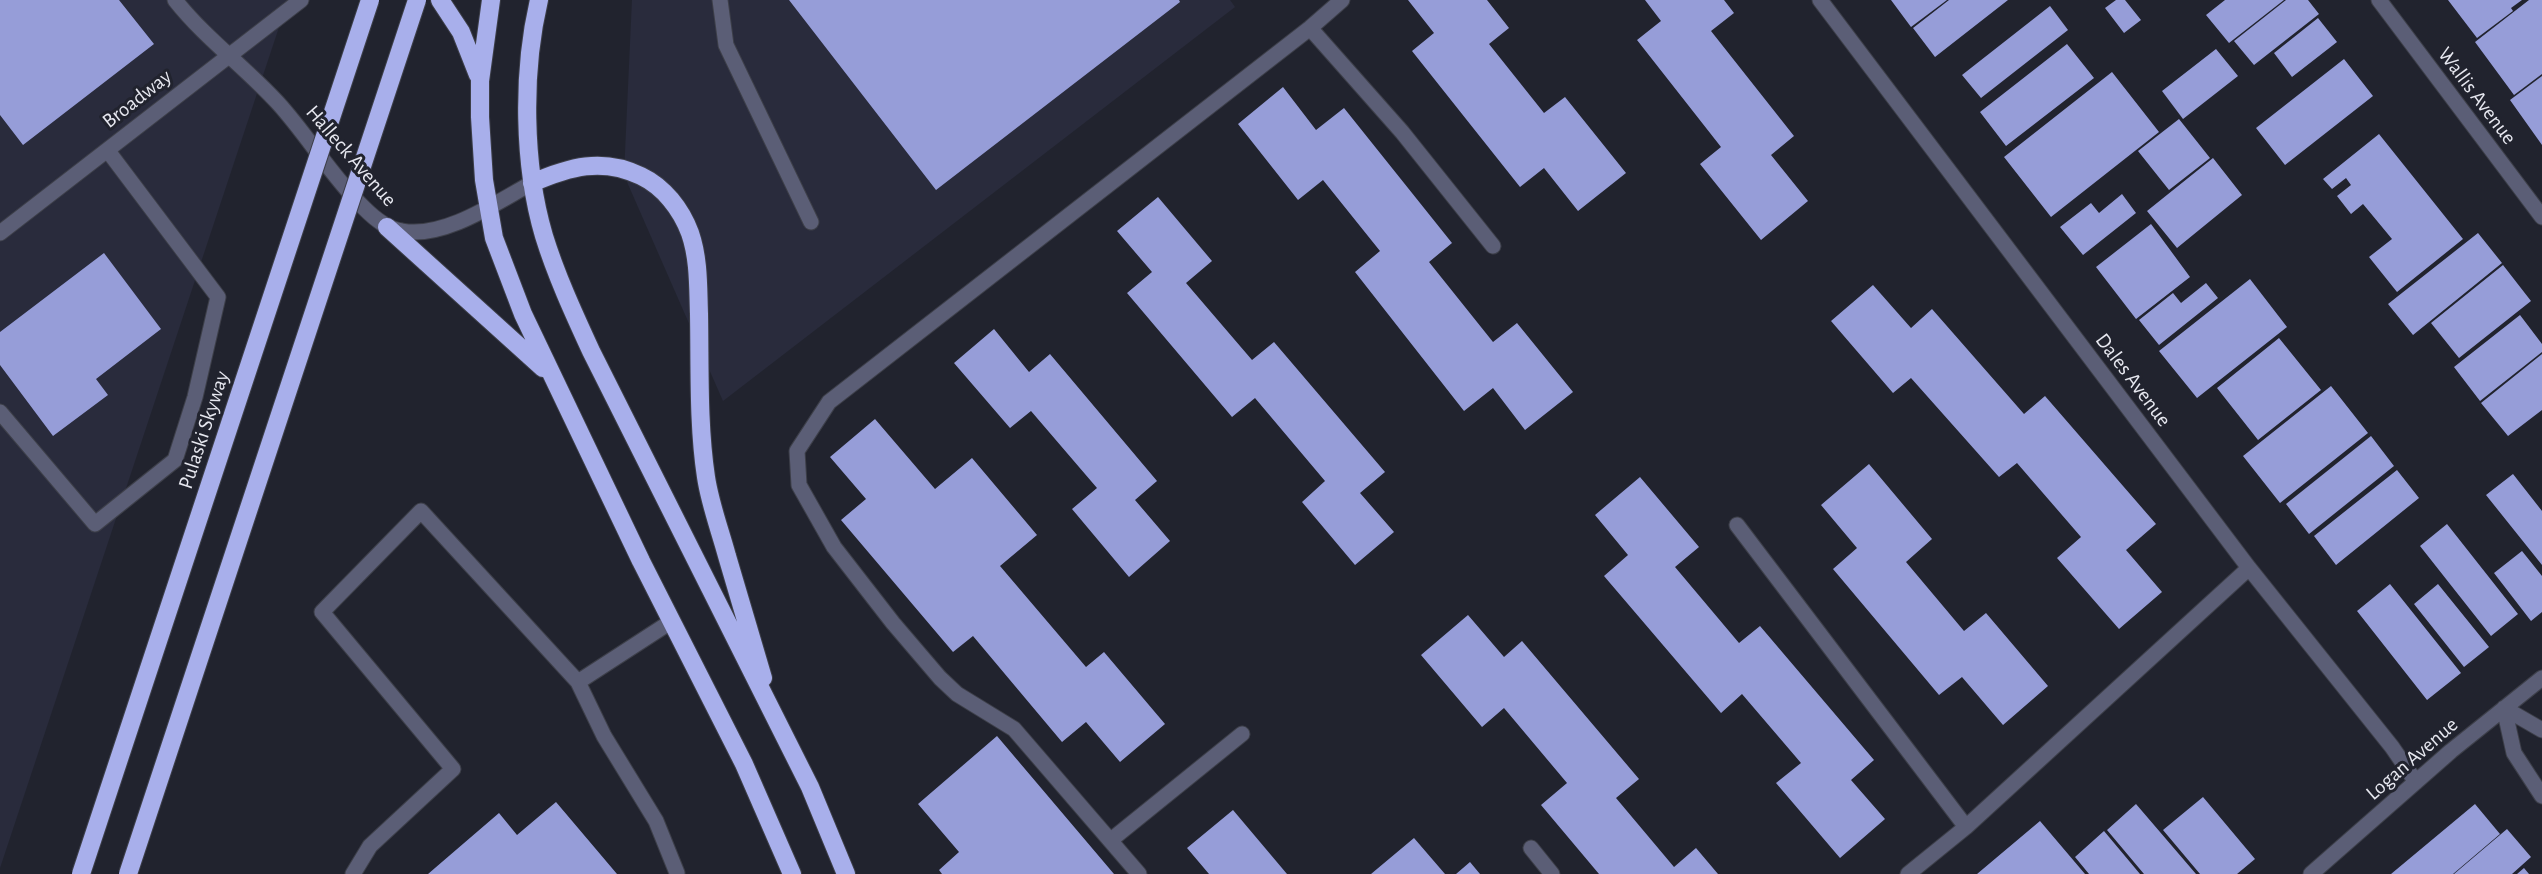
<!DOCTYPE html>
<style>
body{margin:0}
canvas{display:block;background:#21232e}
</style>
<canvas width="2542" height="874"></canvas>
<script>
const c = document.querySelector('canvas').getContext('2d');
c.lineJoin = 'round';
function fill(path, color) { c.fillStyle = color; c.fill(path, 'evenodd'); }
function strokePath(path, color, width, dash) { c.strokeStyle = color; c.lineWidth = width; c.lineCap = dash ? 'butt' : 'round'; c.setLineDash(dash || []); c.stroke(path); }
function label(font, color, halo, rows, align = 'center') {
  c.font = font + ' "Alegreya Sans",sans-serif'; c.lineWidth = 6; c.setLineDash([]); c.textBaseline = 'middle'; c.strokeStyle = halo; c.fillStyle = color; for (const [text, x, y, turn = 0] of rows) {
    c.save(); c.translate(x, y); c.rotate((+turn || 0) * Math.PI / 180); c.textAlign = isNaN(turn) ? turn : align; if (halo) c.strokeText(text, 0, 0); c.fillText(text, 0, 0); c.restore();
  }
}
fill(new Path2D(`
 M0,0H288L0,868Z
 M632,0H1230L1235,7L723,401L624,175Z`), '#292b3c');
fill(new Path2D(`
 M0,0H119L154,44L23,145L0,115Z
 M789,0H1179L1180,2L936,190Z
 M1408,0H1487L1509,28L1489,44L1544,113L1565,97L1626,173L1578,211L1544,168L1520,187L1412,51L1434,33Z
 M1645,0H1724L1734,13L1711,31L1794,136L1771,155L1808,201L1761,240L1700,164L1721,147L1637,40L1661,21Z
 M1891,0H1947L1911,27Z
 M1949,0H2008L1935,57L1913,28Z
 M2116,0H2125L2141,20L2124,33L2105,8Z
 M2225,0H2284L2229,43L2206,15Z
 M2286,0H2308L2319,14L2254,65L2234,41Z
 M2448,0H2522L2511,8L2513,11L2477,38Z
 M2529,0H2542V74L2514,95L2475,42Z
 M2050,6L2068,30L1981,98L1962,75Z
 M2318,18L2337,42L2292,77L2274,53Z
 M2067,44L2094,78L2006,146L1980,112Z
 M2216,49L2238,76L2183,119L2162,91Z
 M2344,59L2373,96L2285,165L2256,128Z
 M2112,72L2159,132L2051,217L2004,157Z
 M2542,76V145L2510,100Z
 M1283,87L1316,130L1344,108L1452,243L1429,262L1493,342L1517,323L1573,392L1525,430L1493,388L1464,411L1355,272L1380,251L1323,180L1298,200L1238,124Z
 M2179,119L2210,158L2169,190L2138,151Z
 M2379,134L2463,239L2397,292L2369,257L2392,239L2363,204L2351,214L2337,196L2351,185L2346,178L2332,189L2323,179Z
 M2213,158L2242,195L2177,248L2147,211Z
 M2122,194L2136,213L2083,255L2060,227L2091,203L2099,213Z
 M1158,197L1212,261L1186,283L1252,360L1274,342L1385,472L1360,493L1394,532L1355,565L1302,502L1325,481L1255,398L1232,417L1127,293L1152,272L1117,231Z
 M2151,224L2190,277L2136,319L2096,267Z
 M2478,233L2502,263L2413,335L2388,304Z
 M104,253L161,329L96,379L108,395L53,436L0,365V332Z
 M2503,265L2531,301L2459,358L2431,323Z
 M2250,279L2287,327L2197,398L2159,351Z
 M2206,283L2218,298L2159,345L2139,320L2173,293L2181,303Z
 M1873,285L1911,328L1932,309L2024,414L2045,396L2156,524L2126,550L2162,592L2119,629L2057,558L2081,537L2017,463L1999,477L1911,378L1893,393L1831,321Z
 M2520,315L2542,344V352L2480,401L2454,367Z
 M994,329L1029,372L1050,354L1157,481L1135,500L1170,541L1129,577L1072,509L1097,488L1031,411L1010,428L954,363Z
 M2279,338L2321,390L2258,440L2217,388Z
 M2542,354V410L2508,436L2481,403Z
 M2331,386L2368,433L2280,503L2243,456Z
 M875,419L935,489L972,458L1037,535L1000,566L1086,667L1104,652L1165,724L1120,762L1086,722L1062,742L973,636L953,652L841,520L866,499L830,457Z
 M2371,436L2394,466L2309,534L2286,504Z
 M1869,464L1932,539L1906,562L1964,631L1986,613L2048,686L2003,725L1962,677L1939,695L1833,569L1857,548L1821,505Z
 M2397,470L2419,498L2336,565L2314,536Z
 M2513,474L2542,511V565L2486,495Z
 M1640,477L1699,547L1675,567L1739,643L1760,626L1874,760L1851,780L1885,819L1840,858L1776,783L1801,763L1742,694L1721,713L1604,576L1628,555L1595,515Z
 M2447,524L2518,614L2491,636L2420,546Z
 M2522,551L2542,576V612L2531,621L2494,573Z
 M2390,584L2461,673L2427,700L2357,611Z
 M2438,584L2489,647L2464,667L2414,604Z
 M1468,615L1504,657L1522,641L1639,779L1616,798L1674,867L1696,848L1718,874H1599L1541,805L1567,783L1504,708L1482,727L1421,655Z
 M997,736L1114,874H942L939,870L959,852L918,804Z
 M2203,797L2255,859L2237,874H2200L2163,830Z
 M556,802L617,874H428L499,813L517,835Z
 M2136,804L2196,874H2144L2107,830Z
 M2475,804L2500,834L2453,874H2391Z
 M1233,810L1287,874H1209L1187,848Z
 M2040,821L2085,874H1977Z
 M2507,829L2531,857L2512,874H2454Z
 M2104,831L2140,874H2089L2075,857Z
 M1414,838L1445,874H1371Z
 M1470,862L1480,874H1456Z
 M2524,868L2529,874H2517Z`), '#969dd8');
const minor = new Path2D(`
 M175,0C205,38 245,67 278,103C308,136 332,177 364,208C375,219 387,229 402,231C444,239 497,202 532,183
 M720,0L726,45L811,222
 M1820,0L2249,568L2392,747L2416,782
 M2379,0L2542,217
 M1310,28L1402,132L1493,246
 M0,233L301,0
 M0,412L95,524L175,460L195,397L218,297L108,151
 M1737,525L1966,827
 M578,682L604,736L656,821L677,873
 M2504,708L2514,753L2542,796
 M2504,708L2542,730
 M1111,840L1242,734
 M1531,848L1552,874
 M353,874L370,846L453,769L322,612L421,511L578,682L672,621
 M1139,874L1014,729L957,694L940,678L893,623L834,547L799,485L797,451L829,402L1310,28L1342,0
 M1908,874L1966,827L2249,568
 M2311,874L2451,751L2542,678`);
const highway = new Path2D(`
 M440,0L461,32L478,75
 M491,0L480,81V117L484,180L494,238L523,314L641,561L744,764L792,874
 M539,0C522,72 523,165 544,236C556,275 574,314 591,351L810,787L846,874
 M532,183C569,167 602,157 641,176C664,187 681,209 690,233C699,259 698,287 699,314C700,368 698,424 706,477C710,504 720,530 727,556C739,596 751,637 763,678
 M387,227L543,368`);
strokePath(minor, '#3d3f49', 17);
strokePath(highway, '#3d3f49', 20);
strokePath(minor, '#5b5e76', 15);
strokePath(highway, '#a8afeb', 18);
const highwayBridge = new Path2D(`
 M81,874L370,0
 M128,874L417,0`);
strokePath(highwayBridge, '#3d3f49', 20, []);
strokePath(highwayBridge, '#a8afeb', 18);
label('21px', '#e7e8f0', '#21232e', [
 ["Wallis Avenue",2477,96,53],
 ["Broadway",137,99,-38],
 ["Halleck Avenue",351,156,49],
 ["Dales Avenue",2133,380,53],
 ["Pulaski Skyway",204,430,-72],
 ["Logan Avenue",2412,759,-41]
]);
</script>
